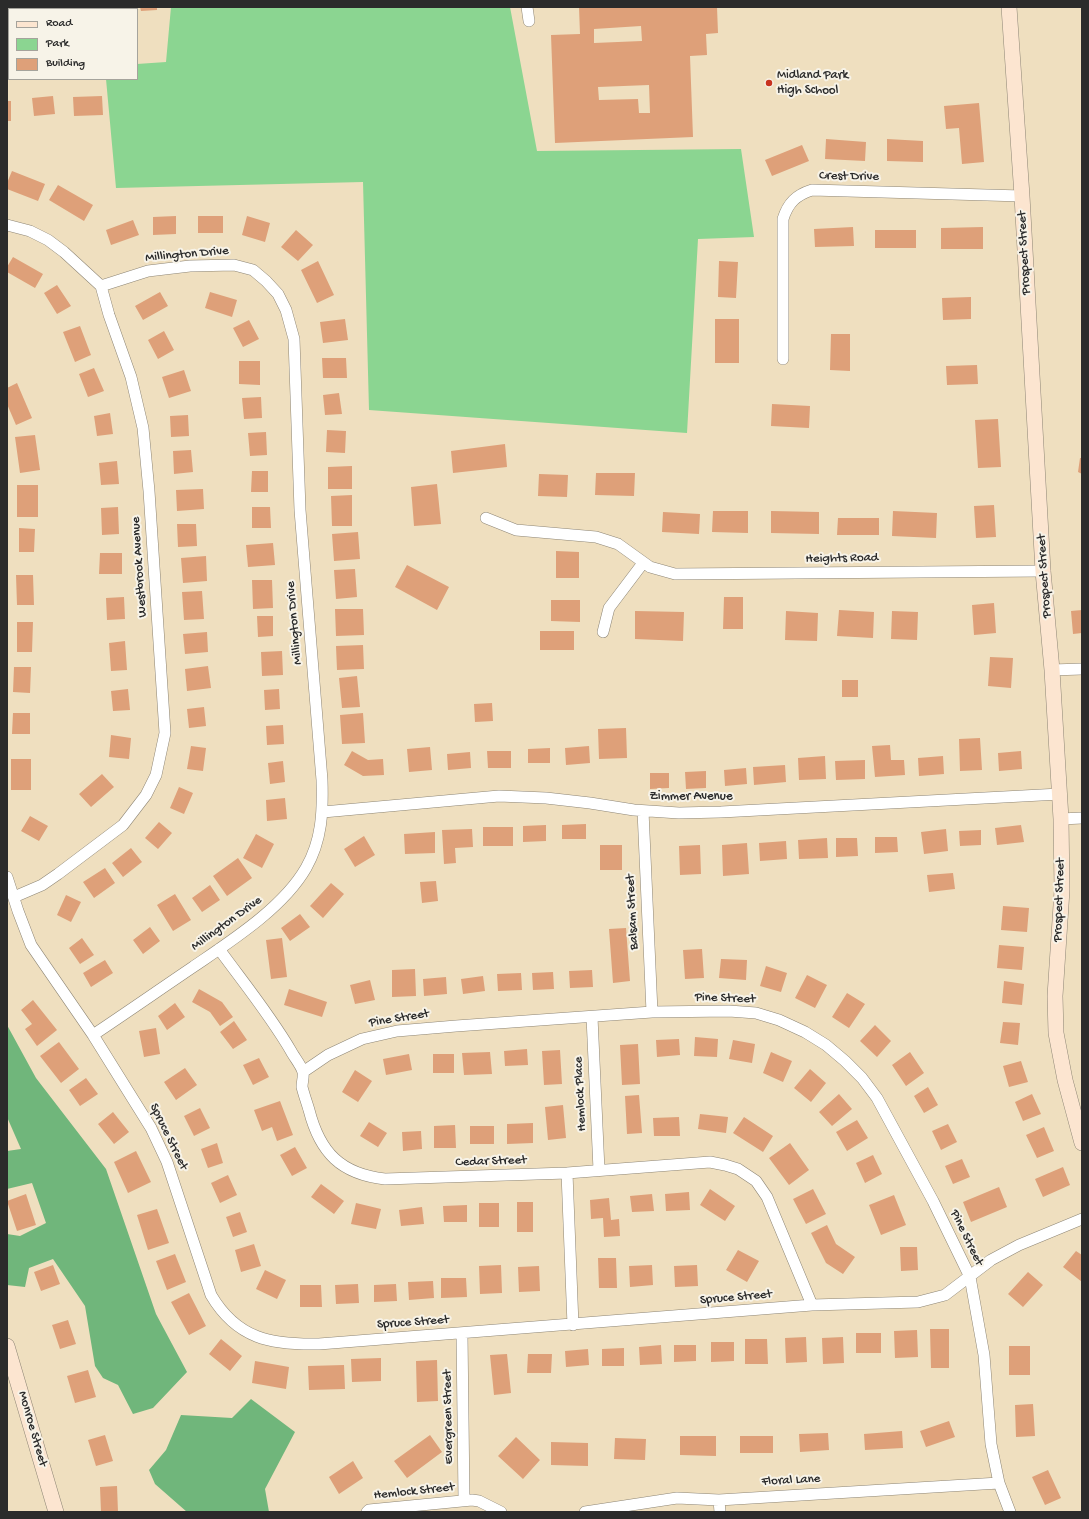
<!DOCTYPE html>
<style>
body{margin:0}
#map{position:relative;width:1089px;height:1519px;overflow:hidden;background:#efdfbf;font-family:"Gochi Hand",sans-serif}
canvas{display:block}
.frame{position:absolute;inset:0;border:8px solid #2b2b2b;pointer-events:none}
.legend{position:absolute;left:8px;top:8px;width:130px;height:72px;box-sizing:border-box;background:#f7f3e8;border:1px solid #a5a39c;margin:0;padding:5px 7px;list-style:none;font-size:12px;color:#2b2b2b}
.legend li{display:flex;align-items:center;gap:8px;height:20px}
.legend b{width:20px;border:1px solid #a5a39c}
</style>
<div id="map">
<canvas width="1089" height="1519"></canvas>
<div class="frame"></div>
<ul class="legend">
<li><b style="height:5px;background:#fce5d0"></b>Road</li>
<li><b style="height:11px;background:#8bd591"></b>Park</li>
<li><b style="height:11px;background:#dea079"></b>Building</li>
</ul>
</div>
<script>
const c = document.querySelector('canvas').getContext('2d');
c.lineJoin = 'round';
function fill(path, color) { c.fillStyle = color; c.fill(path, 'evenodd'); }
function strokePath(path, color, width, dash) { c.strokeStyle = color; c.lineWidth = width; c.lineCap = dash ? 'butt' : 'round'; c.setLineDash(dash || []); c.stroke(path); }
function label(font, color, halo, rows, align = 'center') {
  c.font = font + ' "Gochi Hand",sans-serif'; c.lineWidth = 4; c.setLineDash([]); c.textBaseline = 'middle'; c.strokeStyle = halo; c.fillStyle = color; for (const [text, x, y, turn = 0] of rows) {
    c.save(); c.translate(x, y); c.rotate((+turn || 0) * Math.PI / 180); c.textAlign = isNaN(turn) ? turn : align; if (halo) c.strokeText(text, 0, 0); c.fillText(text, 0, 0); c.restore();
  }
}
fill(new Path2D(`
 M171,7H510L537,151L741,149L754,237L698,239L687,433L369,410L363,182L116,188L106,79H137V64L166,62Z`), '#8bd591');
fill(new Path2D(`
 M7,1025L36,1078L106,1169L156,1314L187,1372L153,1408L133,1414L118,1385L103,1378L95,1366L85,1306L53,1259L29,1268L25,1287L7,1285V1234L20,1236L46,1223L32,1183L7,1189V1151L21,1149L7,1117Z
 M251,1399L295,1432L265,1489L269,1512H187L155,1484L149,1470L166,1450L181,1415L232,1418Z`), '#70b67b');
fill(new Path2D(`
 M140,7H157V10L141,11Z
 M579,7H717L718,33L706,34L707,55L690,56L693,137L555,143L551,35L580,34ZM641,26L642,41L594,43V29ZM649,85L650,113H639L638,99L599,100L598,87Z
 M53,96L55,114L34,116L32,98Z
 M102,96L103,115L74,116L73,97Z
 M7,101H11V121H7Z
 M979,103L984,162L962,164L959,128L946,129L944,106Z
 M826,139L866,142L865,161L825,159Z
 M887,139L923,141V162L887,161Z
 M802,145L809,161L772,176L765,160Z
 M12,171L45,184L38,201L7,189V183Z
 M58,185L93,205L84,221L49,200Z
 M176,216V234L153,235V217Z
 M198,216H223V233H198Z
 M247,216L270,223L265,242L242,235Z
 M133,220L139,235L111,245L106,230Z
 M853,227L854,246L815,247L814,229Z
 M983,227V249H941V228Z
 M296,230L313,245L298,261L281,247Z
 M875,230H916V248H875Z
 M13,257L43,274L35,288L7,272V267Z
 M318,261L334,295L317,303L301,270Z
 M719,261L738,262L736,298L718,297Z
 M57,285L71,306L57,314L44,293Z
 M160,292L168,306L143,320L135,306Z
 M210,292L237,300L232,317L205,308Z
 M971,297V319L943,320L942,298Z
 M345,319L348,340L323,343L320,322Z
 M715,319H739V363H715Z
 M249,320L259,339L243,347L233,328Z
 M80,326L91,355L75,362L63,332Z
 M164,331L174,350L158,359L148,340Z
 M831,334H850V371L830,370Z
 M322,358H346L347,378H323Z
 M239,361H260V385L239,384Z
 M977,365L978,384L947,385L946,366Z
 M94,368L104,391L88,397L79,374Z
 M184,370L191,391L169,398L162,377Z
 M17,383L32,418L16,425L7,404V388Z
 M339,393L342,414L325,415L323,395Z
 M261,397L262,418L244,419L242,398Z
 M772,404L810,406L809,428L771,426Z
 M110,413L113,434L97,436L94,416Z
 M188,415L189,436L171,437L170,416Z
 M998,419L1001,467L978,468L975,420Z
 M327,430L346,431L345,453L326,452Z
 M266,432L267,455L250,456L248,433Z
 M35,435L40,470L20,473L15,437Z
 M505,444L507,467L453,473L451,451Z
 M191,450L193,472L174,474L173,451Z
 M1080,458H1082V474L1078,472Z
 M117,461L119,484L101,485L99,463Z
 M352,466V489H328V467Z
 M252,471H268V492H251Z
 M596,473H635L634,496L595,495Z
 M539,474L568,475L567,497L538,496Z
 M437,484L441,524L414,526L411,487Z
 M17,485H38V517H17Z
 M203,489L204,509L177,511L176,490Z
 M352,495V526H332L331,496Z
 M994,505L996,537L976,538L974,506Z
 M118,507L119,534L102,535L101,508Z
 M252,507H270L271,528H252Z
 M713,511H748V533L712,532Z
 M771,511L819,512V534L771,533Z
 M893,511L937,513L936,538L892,536Z
 M663,512L700,514L699,534L662,532Z
 M838,518H879V535H837Z
 M177,524H196L197,546L178,547Z
 M19,528L35,529L34,552H19Z
 M358,532L360,559L334,561L332,534Z
 M273,543L275,565L248,567L246,545Z
 M556,551L579,552V578H556Z
 M100,553H122V574H99Z
 M206,556L207,581L183,583L181,558Z
 M407,565L449,587L437,610L395,587Z
 M355,569L357,597L336,599L334,570Z
 M16,575H33L34,605H17Z
 M252,580H272L273,608L253,609Z
 M202,591L204,619L184,620L182,592Z
 M124,597L125,619L107,620L106,598Z
 M724,597H743V629H723Z
 M551,600H580V622L551,621Z
 M994,603L996,633L974,635L972,605Z
 M335,609H363L364,635L336,636Z
 M839,610L874,612L873,638L837,636Z
 M1082,610V633L1073,634L1071,611Z
 M635,611L684,612L683,641L635,639Z
 M786,611L818,613L817,641L785,640Z
 M892,611L918,612L917,640L891,639Z
 M257,616H273V636L258,637Z
 M17,622H33L32,652H17Z
 M540,631H574V650H540Z
 M207,632L208,652L185,654L183,634Z
 M125,641L127,670L111,671L109,643Z
 M363,645L364,669L337,670L336,646Z
 M282,651L283,675L262,676L261,652Z
 M990,657L1013,658L1011,688L988,686Z
 M208,666L211,688L187,691L185,669Z
 M14,667H31L30,693L13,692Z
 M357,676L360,707L342,708L339,678Z
 M842,680H858V697H842Z
 M128,689L130,710L113,711L111,691Z
 M279,689L280,709L265,710L264,690Z
 M492,703L493,721L475,722L474,704Z
 M204,707L206,726L189,728L187,709Z
 M13,713H30V734H12Z
 M363,713L365,743L342,744L340,715Z
 M283,725L284,744L267,745L266,726Z
 M626,728L627,758L599,759L598,729Z
 M111,735L131,738L129,759L109,757Z
 M980,738L982,770L960,771L959,739Z
 M890,745L891,760H904L905,775L875,777L872,746Z
 M191,746L206,748L203,771L187,769Z
 M589,746L590,763L566,765L565,748Z
 M430,747L432,770L409,772L407,749Z
 M550,748V763H528V749Z
 M352,751L368,760L383,759L384,775L363,776L344,765Z
 M487,751H511V768H488Z
 M1021,751L1022,769L999,771L998,753Z
 M470,752L471,768L448,770L447,754Z
 M825,756L826,779L799,780L798,758Z
 M943,756L944,774L919,776L918,758Z
 M11,759H31V790H11Z
 M865,760V779L836,780L835,761Z
 M283,761L285,782L270,784L268,763Z
 M785,765L786,782L754,785L753,767Z
 M746,768L747,784L725,786L724,770Z
 M706,771V788L686,789L685,772Z
 M650,773H669V788L650,789Z
 M102,774L114,787L91,807L79,794Z
 M179,787L193,793L184,814L170,808Z
 M285,798L287,819L267,821L266,800Z
 M30,816L48,826L39,841L21,831Z
 M159,822L172,833L158,849L145,838Z
 M586,824V839H562V825Z
 M546,825V841L523,842V826Z
 M1021,825L1024,842L997,845L995,828Z
 M483,827H513V846H483Z
 M472,829L473,847L455,848L456,863L444,864L442,830Z
 M946,829L948,851L924,854L921,832Z
 M981,830V845L960,846L959,831Z
 M435,832V853L405,854L404,834Z
 M256,834L274,844L262,868L243,858Z
 M364,836L375,855L355,867L344,849Z
 M875,837H897L898,852L875,853Z
 M827,838L828,858L799,859L798,840Z
 M836,838H857L858,856L836,857Z
 M786,841L787,859L760,861L759,843Z
 M747,843L749,874L723,876L722,845Z
 M600,845H622V870H600Z
 M700,845L701,874L680,875L679,846Z
 M131,848L142,862L123,877L112,863Z
 M238,858L252,878L227,896L213,876Z
 M105,868L115,883L94,898L83,882Z
 M953,873L955,889L929,892L927,875Z
 M436,881L438,901L422,903L420,882Z
 M331,883L344,894L323,918L310,906Z
 M210,885L220,900L202,912L192,898Z
 M175,894L191,920L173,931L157,905Z
 M66,895L81,902L71,922L57,915Z
 M1003,906L1029,908L1027,932L1001,930Z
 M300,914L310,927L290,941L281,928Z
 M150,927L160,941L143,954L133,940Z
 M626,928L630,981L613,983L609,929Z
 M82,938L94,955L80,964L69,948Z
 M282,938L287,977L271,979L266,940Z
 M999,945L1024,947L1022,970L997,968Z
 M702,949L704,978L685,979L683,950Z
 M721,959L747,960L746,980L719,978Z
 M105,960L113,973L91,987L83,973Z
 M766,966L787,973L781,992L760,986Z
 M415,969L416,996L392,997V970Z
 M592,970L593,987L570,988L569,971Z
 M553,972L554,989L533,990L532,973Z
 M521,973L522,990L498,991L497,974Z
 M807,975L827,985L815,1008L795,998Z
 M483,976L485,991L463,994L461,979Z
 M446,977L447,994L424,996L423,979Z
 M370,980L375,1000L355,1004L350,985Z
 M1004,981L1024,984L1022,1005L1002,1003Z
 M199,989L222,1002L233,1017L220,1026L210,1012L192,1002Z
 M289,989L327,1002L322,1017L284,1005Z
 M847,993L865,1004L849,1028L832,1017Z
 M33,1000L57,1030L37,1046L25,1029L32,1024L21,1010Z
 M175,1003L185,1017L167,1030L158,1016Z
 M234,1021L247,1040L233,1049L220,1032Z
 M1003,1022L1020,1023L1018,1045L1000,1043Z
 M875,1025L891,1041L877,1057L860,1041Z
 M156,1028L160,1054L144,1057L139,1031Z
 M695,1037L718,1039L717,1057L694,1056Z
 M679,1039L680,1055L657,1057L656,1040Z
 M733,1040L755,1044L752,1063L729,1059Z
 M59,1042L79,1069L61,1083L40,1056Z
 M638,1044L640,1084L622,1085L620,1045Z
 M527,1049L528,1065L505,1066L504,1051Z
 M560,1050L562,1084L544,1085L542,1051Z
 M490,1052L492,1074L464,1075L462,1053Z
 M771,1052L792,1061L783,1082L763,1073Z
 M910,1052L924,1073L906,1086L892,1065Z
 M409,1054L412,1070L386,1075L383,1059Z
 M433,1054H454V1073H433Z
 M259,1058L269,1077L253,1085L243,1065Z
 M1021,1061L1028,1082L1009,1087L1003,1066Z
 M185,1068L197,1085L176,1100L164,1082Z
 M810,1069L826,1083L811,1102L794,1088Z
 M355,1070L372,1081L358,1102L342,1092Z
 M86,1078L98,1094L80,1106L69,1090Z
 M928,1087L938,1105L924,1113L914,1096Z
 M839,1094L852,1109L832,1126L819,1112Z
 M1032,1094L1041,1114L1023,1121L1015,1102Z
 M639,1095L642,1133L627,1134L625,1096Z
 M280,1101L293,1135L277,1141L272,1127L262,1131L254,1110Z
 M563,1105L566,1138L548,1140L545,1107Z
 M200,1108L210,1128L194,1136L184,1116Z
 M113,1112L129,1132L114,1144L98,1124Z
 M700,1114L728,1117L726,1133L698,1129Z
 M679,1117L680,1136H654L653,1118Z
 M744,1117L773,1136L763,1152L733,1133Z
 M857,1120L868,1138L847,1151L836,1132Z
 M369,1122L387,1133L378,1147L360,1136Z
 M533,1123V1143L507,1144V1124Z
 M948,1124L957,1142L941,1150L932,1131Z
 M455,1125L456,1148H434V1126Z
 M470,1126H494V1144H470Z
 M1044,1127L1054,1151L1037,1158L1026,1135Z
 M421,1131L422,1149L403,1151L402,1132Z
 M217,1143L223,1163L208,1168L201,1149Z
 M790,1143L809,1170L789,1185L769,1158Z
 M295,1147L307,1168L292,1176L280,1155Z
 M136,1151L151,1182L128,1193L114,1162Z
 M873,1155L882,1174L865,1183L856,1163Z
 M962,1159L970,1177L953,1184L945,1166Z
 M1063,1167L1070,1185L1043,1197L1035,1179Z
 M228,1175L237,1195L220,1203L211,1183Z
 M321,1184L344,1201L334,1214L311,1197Z
 M999,1187L1007,1207L971,1222L963,1202Z
 M710,1189L735,1206L725,1221L700,1205Z
 M813,1189L826,1214L806,1224L793,1199Z
 M689,1192L690,1210L666,1211L665,1194Z
 M26,1194L36,1225L17,1231L7,1201Z
 M652,1194L654,1211L632,1212L630,1196Z
 M894,1195L906,1225L881,1235L869,1205Z
 M609,1198L611,1220L619,1219L620,1236L604,1237L603,1218L591,1219L590,1200Z
 M517,1202H533V1232H517Z
 M356,1203L381,1209L376,1229L351,1224Z
 M479,1203H499V1227H479Z
 M467,1205V1222H444L443,1206Z
 M422,1207L424,1224L401,1226L399,1210Z
 M157,1209L169,1243L148,1250L137,1215Z
 M240,1212L247,1232L233,1237L226,1217Z
 M827,1225L836,1244L855,1257L843,1274L826,1263L811,1233Z
 M254,1244L261,1266L241,1272L235,1250Z
 M900,1247H917L918,1270L901,1271Z
 M738,1250L759,1261L747,1282L726,1270Z
 M1076,1251L1082,1255V1282L1063,1267Z
 M175,1254L186,1282L167,1290L156,1261Z
 M598,1258H616L617,1288H599Z
 M53,1265L60,1284L41,1291L34,1272Z
 M501,1265L502,1293L480,1294L479,1266Z
 M652,1265L653,1285L630,1287L629,1266Z
 M697,1265L698,1286L675,1287L674,1266Z
 M539,1266L540,1291L519,1292L518,1267Z
 M265,1270L286,1280L277,1299L256,1289Z
 M1028,1272L1043,1285L1023,1307L1008,1294Z
 M441,1278H466L467,1297L441,1298Z
 M433,1281L434,1298L409,1300L408,1282Z
 M358,1284L359,1303L336,1304L335,1285Z
 M396,1284L397,1301L374,1302V1285Z
 M300,1285H321L322,1307H300Z
 M189,1293L206,1326L189,1335L171,1302Z
 M68,1320L76,1344L60,1349L52,1325Z
 M930,1329H949V1368H931Z
 M917,1330L918,1357L895,1358L894,1331Z
 M856,1333H881V1353H856Z
 M806,1337L807,1362L786,1363L785,1338Z
 M843,1337L844,1363L823,1364L822,1338Z
 M221,1339L242,1356L230,1371L209,1354Z
 M745,1339H767L768,1364H745Z
 M711,1342H734V1361L711,1362Z
 M661,1345L662,1364L640,1365L639,1347Z
 M674,1345H696V1361L674,1362Z
 M1009,1346H1030V1375H1009Z
 M624,1348V1366H602V1349Z
 M588,1349L589,1365L566,1367L565,1351Z
 M507,1354L511,1393L494,1395L490,1355Z
 M528,1354H552L551,1373H527Z
 M381,1358V1381L352,1382L351,1359Z
 M437,1360L438,1401L417,1402L416,1361Z
 M255,1361L289,1367L286,1389L252,1383Z
 M344,1365L345,1389L309,1390L308,1366Z
 M88,1370L96,1397L75,1403L67,1376Z
 M1033,1404L1035,1436L1016,1437L1015,1405Z
 M949,1421L955,1437L926,1447L920,1431Z
 M902,1431L903,1448L865,1450L864,1434Z
 M828,1433L829,1450L800,1452L799,1434Z
 M105,1435L113,1461L96,1466L88,1440Z
 M430,1435L442,1452L407,1478L394,1461Z
 M680,1436H716V1456L680,1455Z
 M740,1436H773V1453H740Z
 M516,1437L540,1460L523,1479L498,1456Z
 M615,1438L646,1439L645,1460L614,1459Z
 M551,1442L588,1443V1466L551,1465Z
 M353,1461L363,1478L339,1494L329,1477Z
 M1048,1470L1061,1498L1045,1505L1032,1477Z
 M117,1486L118,1512H101L100,1487Z`), '#dea079');
const minor = new Path2D(`
 M527,7L529,21
 M7,72H9
 M7,225L30,231L48,240L64,252L101,286L109,315L131,377L143,428L149,491L165,733L156,775L146,795L123,825L58,874L42,885L14,897
 M783,359V219C788,203 796,195 812,190L1022,196
 M486,518L516,530L596,537L618,544L650,567L675,574L1043,571
 M603,632L609,608L643,563
 M1052,670L1082,669
 M643,811L652,1012
 M323,812L499,796L546,798L590,803L634,810L679,813L721,812L1060,794
 M1061,819L1082,818
 M7,877L18,911L31,945L93,1035L151,1128L167,1162L211,1295C237,1339 271,1345 319,1344L812,1305L918,1302L945,1295L991,1260L1019,1245L1082,1219
 M219,949C243,982 270,1015 291,1051C294,1057 301,1065 303,1072C304,1076 302,1082 302,1087C304,1095 307,1103 309,1110C320,1153 341,1174 385,1179L567,1173L710,1162L725,1165L738,1169L756,1181L767,1197L812,1305
 M592,1017L599,1170
 M93,1035C126,1013 159,990 193,967C231,941 283,908 306,868C322,840 323,812 322,780L300,510L294,339L286,310L278,294L266,281L253,270L234,265L190,266L148,271L101,286
 M303,1072L328,1055L362,1039L397,1031L456,1026L652,1012L729,1011L756,1013L779,1020L805,1032L826,1045L845,1061L862,1078L877,1098L933,1201L970,1277L984,1355L991,1444L999,1483L1010,1512
 M567,1173L573,1325
 M462,1334L464,1500
 M719,1500L720,1512
 M367,1512L369,1510L472,1500L479,1501L501,1512
 M585,1512L677,1498L719,1500L999,1483`);
const secondary = new Path2D(`
 M1009,7L1022,196L1043,571L1052,670L1061,819L1062,890L1055,996L1056,1033L1065,1080L1082,1143
 M7,1346L56,1512`);
strokePath(minor, '#8d8575', 12);
strokePath(secondary, '#8d8575', 16);
strokePath(minor, '#fff', 11);
strokePath(secondary, '#fce5d0', 15);
for (const [x, y, r, color] of [
 [769,83,4,"#c8321e"]
]) { const dot = new Path2D(); dot.arc(x, y, r, 0, 2 * Math.PI); c.fillStyle = color; c.fill(dot); strokePath(dot, '#f7f3e8', 1.5); }
label('13px', '#2b2b2b', '#f7f3e8', [
 ["Midland Park",777,76],
 ["High School",777,91]
], 'left');
label('13px', '#2b2b2b', '#f7f3e8', [
 ["Crest Drive",849,177,1],
 ["Prospect Street",1025,253,-93],
 ["Millington Drive",187,255,-5],
 ["Heights Road",842,559,-1],
 ["Westbrook Avenue",140,567,-94],
 ["Prospect Street",1045,576,-94],
 ["Millington Drive",295,623,-95],
 ["Zimmer Avenue",691,797],
 ["Prospect Street",1060,900,-88],
 ["Balsam Street",633,912,-93],
 ["Millington Drive",227,924,-36],
 ["Pine Street",725,999,2],
 ["Pine Street",399,1019,-9],
 ["Hemlock Place",581,1094,-93],
 ["Spruce Street",168,1137,64],
 ["Cedar Street",491,1162,-2],
 ["Pine Street",966,1238,64],
 ["Spruce Street",736,1298,-5],
 ["Spruce Street",413,1323,-4],
 ["Evergreen Street",449,1417,-91],
 ["Monroe Street",32,1429,74],
 ["Floral Lane",791,1481,-3],
 ["Hemlock Street",414,1492,-6]
]);
</script>
